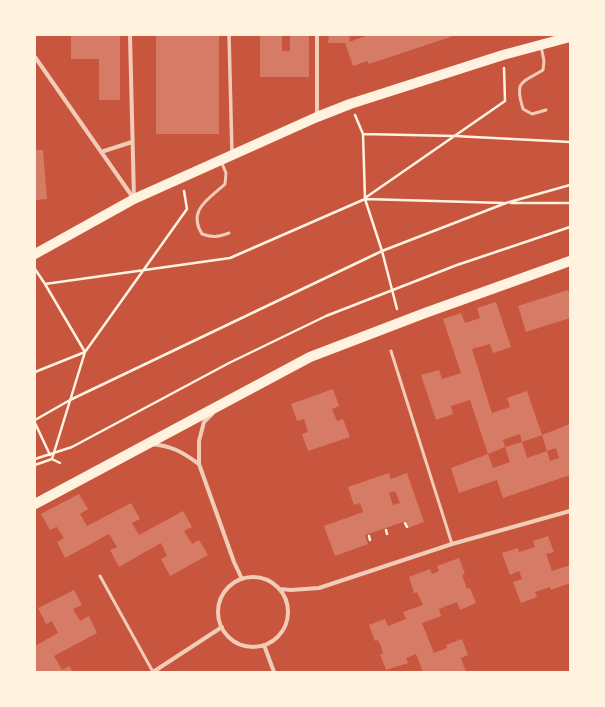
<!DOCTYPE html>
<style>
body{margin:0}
#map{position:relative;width:605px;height:707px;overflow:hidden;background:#c8553d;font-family:"Sofia Sans Condensed",sans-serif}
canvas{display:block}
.frame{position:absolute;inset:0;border:36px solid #fff3e0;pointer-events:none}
</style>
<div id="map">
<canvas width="605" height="707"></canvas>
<div class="frame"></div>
</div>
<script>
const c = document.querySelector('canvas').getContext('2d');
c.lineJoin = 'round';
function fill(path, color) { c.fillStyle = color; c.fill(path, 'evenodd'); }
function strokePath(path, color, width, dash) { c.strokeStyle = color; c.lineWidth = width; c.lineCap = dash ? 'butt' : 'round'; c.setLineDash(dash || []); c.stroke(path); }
fill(new Path2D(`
 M71,35H120V100H99V59H71Z
 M156,35H219V134H156Z
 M260,35H282V51H290V35H309V77H260Z
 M329,35H350L349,42L369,35H456L369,64L367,61L353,66L345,43H328Z
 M35,150H43L47,199L35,200Z
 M568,290L570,296V318L526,332L518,306Z
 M496,302L511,347L493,353L490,344L472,349L489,404L492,413L510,407L507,398L527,391L542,435L522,442L520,434L503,440L505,447L488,454L470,400L451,406L453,414L436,420L421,375L439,370L442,379L461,373L443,319L461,313L465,323L480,318L477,308Z
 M333,389L339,406L332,409L337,421L343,419L350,437L308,451L302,434L308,432L304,419L297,421L291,404Z
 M570,424V475L503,498L497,480L459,493L451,468L488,454L493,468L510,462L505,447L522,442L527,458L547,451L550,461L559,458L556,448L547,451L542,435Z
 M389,473L391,479L407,473L424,522L408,528L406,521L365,535L368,544L335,556L324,526L363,512L360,503L354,505L348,487ZM395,491L400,503L393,505L389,493Z
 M79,494L88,509L80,514L87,526L131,503L140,519L132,523L139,535L183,511L192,527L184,531L192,544L199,540L208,555L170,576L161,559L167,556L161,543L119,567L110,550L117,547L109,534L65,558L57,542L64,538L57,527L50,530L41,514Z
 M548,536L554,552L546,554L552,571L570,565V583L551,590L550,587L535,592L537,597L521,603L513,582L522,579L519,571L510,575L502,553L518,548L519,552L535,547L533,541Z
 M459,558L465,574L462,575L467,589L470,588L476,603L460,610L457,602L449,605L439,609L441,616L422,623L434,653L447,648L446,645L462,639L468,655L461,658L466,672H423L416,654L406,658L408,663L386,670L380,654H383L381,646L378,640L375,641L369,625L385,619L388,626L406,619L403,612L423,605L417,592L414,593L409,577L430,569L432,574L439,571L437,566Z
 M74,590L82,605L73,609L80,621L89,616L97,633L54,656L62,670L69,666L73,672H36L35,646L58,633L52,621L46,624L38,608Z`), '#d67c66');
strokePath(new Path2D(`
 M355,115L363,134L455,136L570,142
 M363,134L365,199L382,251L397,309
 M365,198L505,101L504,68
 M511,203H570
 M35,269L45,284L230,258L365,199L504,203
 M45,284L85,352L187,209L184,191
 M35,372L85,352
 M35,420L70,400L382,251L506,203L570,185
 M35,423L50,455
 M35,459L72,447L229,363L326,316L457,265L570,227
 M52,459L60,463
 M35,465L52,459L85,352
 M405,523L407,527
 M386,530L387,534
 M369,536L370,540`), '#fff3e0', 2.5);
strokePath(new Path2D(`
 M541,46L544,61L543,70C522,83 514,80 523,109L532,114L546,110
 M221,161L226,173L225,184C209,199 187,210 202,234C213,238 218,237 229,233
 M391,351L452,544
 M100,576L153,672`), '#f1ccb7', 3);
strokePath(new Path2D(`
 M229,35L232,154`), '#f1ccb7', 3.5);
strokePath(new Path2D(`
 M130,35L134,199
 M317,35V117
 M35,57L134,199
 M101,152L132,142
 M213,413L204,422L199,441V464L234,562L242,579
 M151,444C173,446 182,452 199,464
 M218 612a35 35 0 1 1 70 0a35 35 0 1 1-70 0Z
 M280,589L291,590L319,588L452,544L570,511
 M264,645L274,672
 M153,672L222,627`), '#f1ccb7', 4);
strokePath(new Path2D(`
 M35,254L134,199L317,117L350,104L503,55L570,37
 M35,504L310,357L425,313L570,261`), '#fff3e0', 10);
</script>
